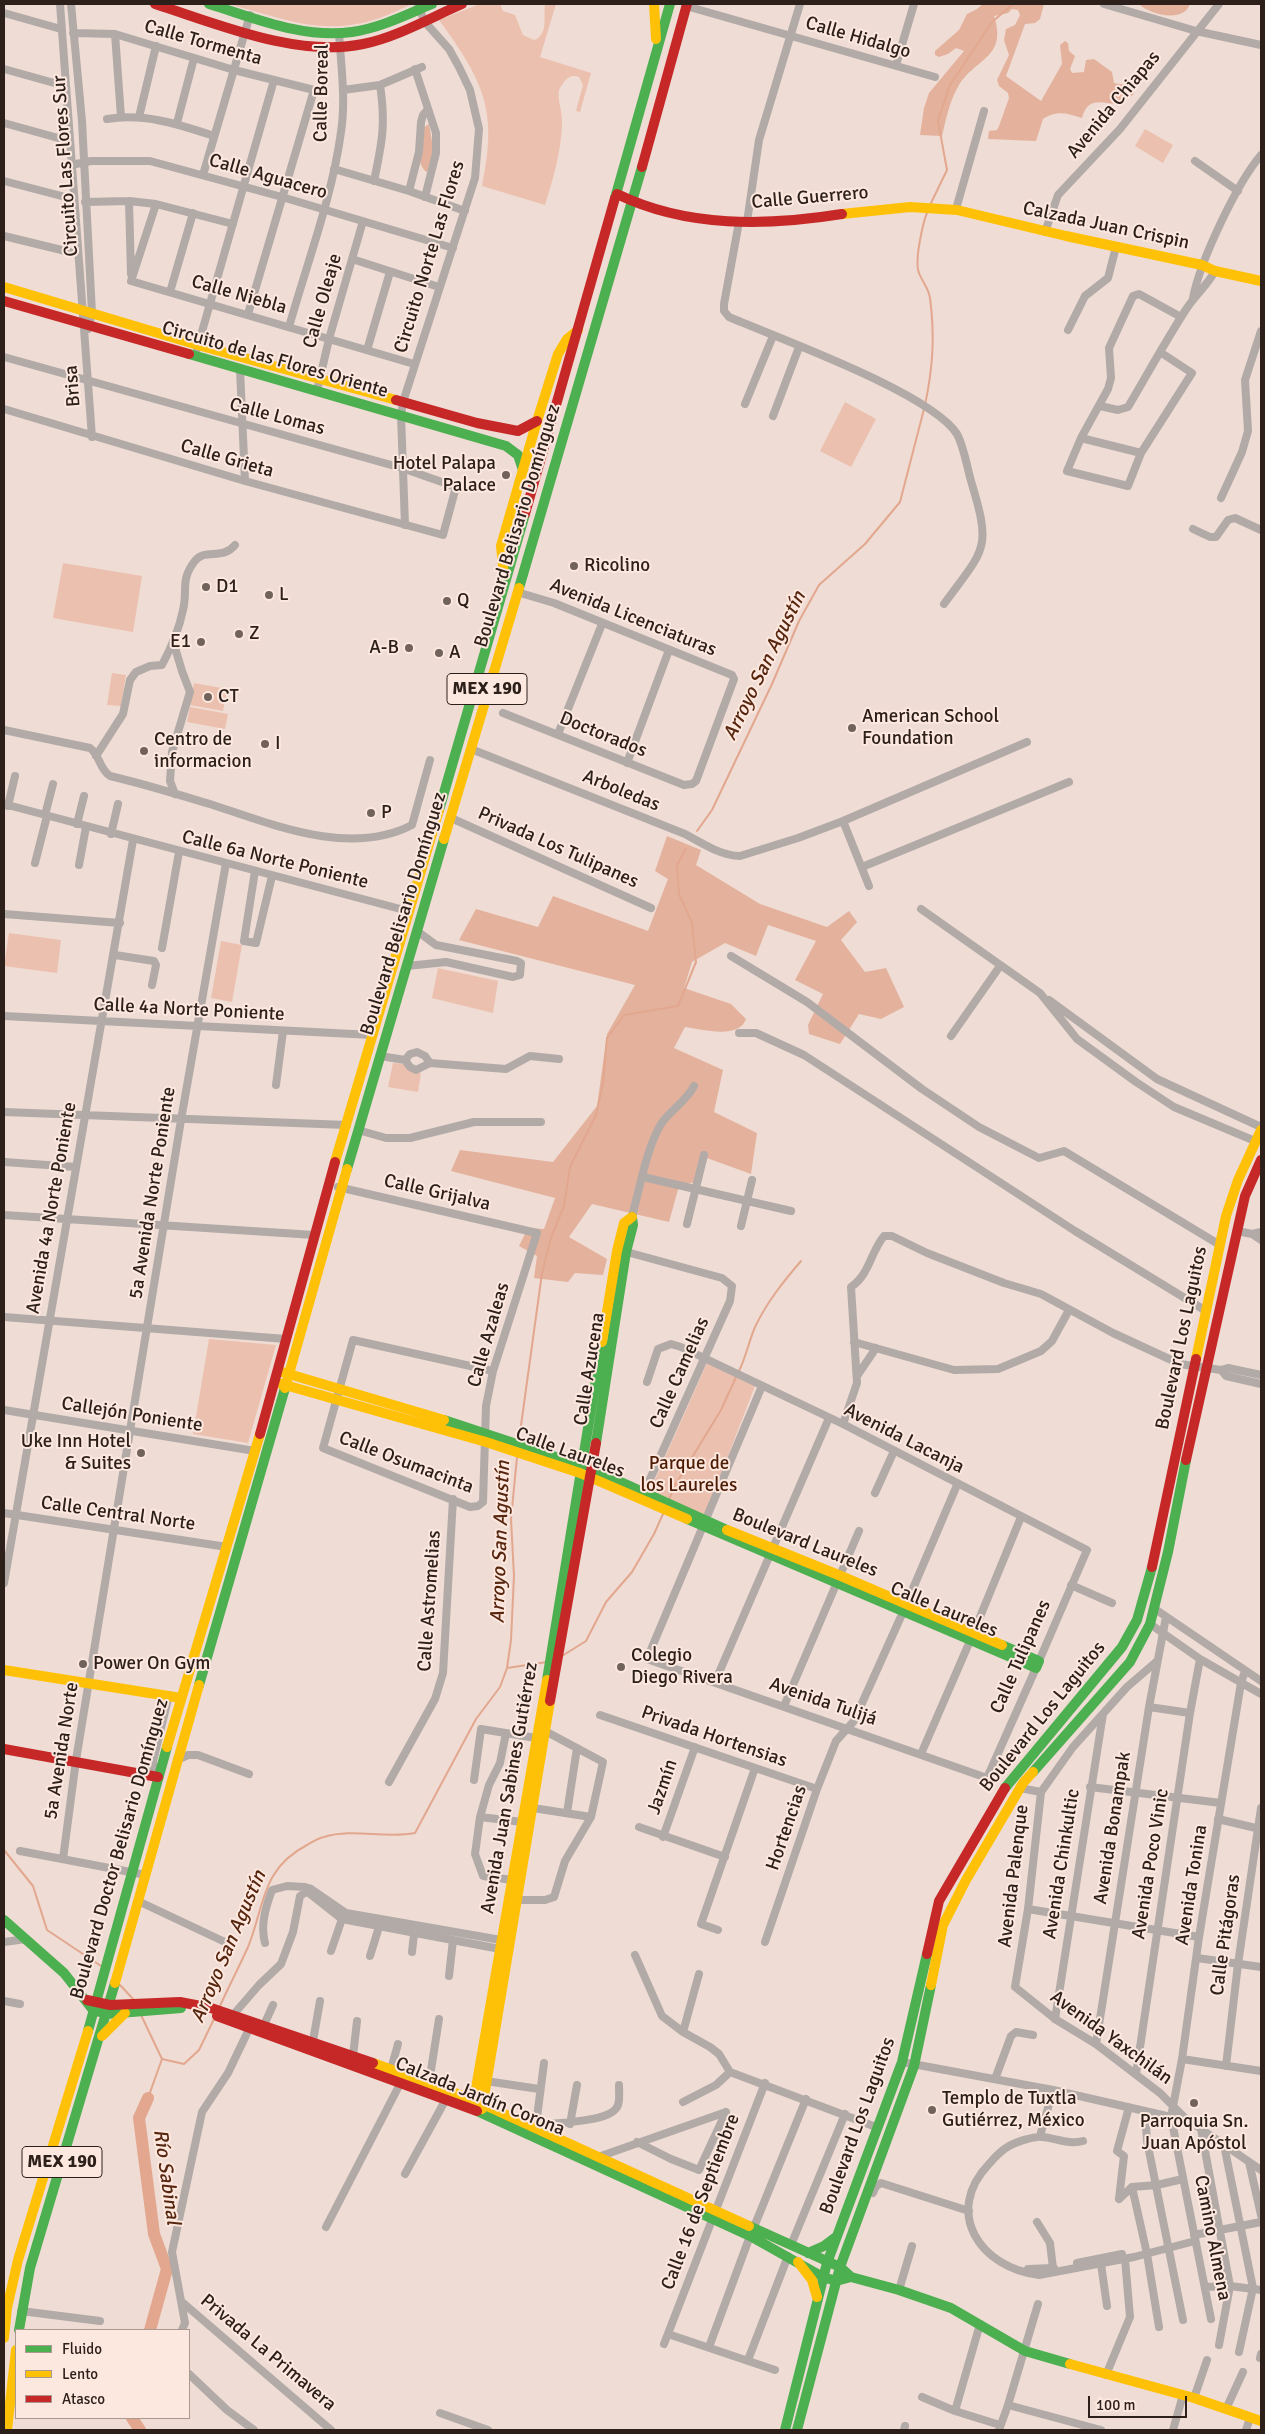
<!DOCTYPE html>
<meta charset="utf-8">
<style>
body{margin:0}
#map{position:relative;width:1265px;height:2434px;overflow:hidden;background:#efdcd4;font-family:Signika,sans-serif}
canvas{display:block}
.frame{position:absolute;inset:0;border:5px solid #2d201b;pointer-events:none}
.legend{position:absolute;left:15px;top:2329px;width:175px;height:90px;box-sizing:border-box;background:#fde8df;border:1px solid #aa9891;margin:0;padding:6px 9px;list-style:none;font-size:15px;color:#2d201b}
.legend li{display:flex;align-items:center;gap:10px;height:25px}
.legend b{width:25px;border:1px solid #aa9891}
.scale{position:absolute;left:1088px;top:2396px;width:99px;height:22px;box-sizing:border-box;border:2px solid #2d201b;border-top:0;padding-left:6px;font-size:15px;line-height:18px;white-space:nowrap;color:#2d201b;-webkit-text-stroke:4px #fde8df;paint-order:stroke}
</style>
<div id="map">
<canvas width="1265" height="2434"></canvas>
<div class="frame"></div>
<ul class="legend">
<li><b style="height:6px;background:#4caf50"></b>Fluido</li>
<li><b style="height:6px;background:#ffc107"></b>Lento</li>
<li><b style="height:6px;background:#c62828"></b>Atasco</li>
</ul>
<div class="scale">100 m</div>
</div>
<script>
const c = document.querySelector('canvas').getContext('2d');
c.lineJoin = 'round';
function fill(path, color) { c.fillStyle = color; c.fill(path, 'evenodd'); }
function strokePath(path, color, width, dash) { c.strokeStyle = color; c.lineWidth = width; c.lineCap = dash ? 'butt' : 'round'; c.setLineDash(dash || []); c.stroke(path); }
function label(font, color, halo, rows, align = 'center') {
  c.font = font + ' Signika,sans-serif'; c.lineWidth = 4; c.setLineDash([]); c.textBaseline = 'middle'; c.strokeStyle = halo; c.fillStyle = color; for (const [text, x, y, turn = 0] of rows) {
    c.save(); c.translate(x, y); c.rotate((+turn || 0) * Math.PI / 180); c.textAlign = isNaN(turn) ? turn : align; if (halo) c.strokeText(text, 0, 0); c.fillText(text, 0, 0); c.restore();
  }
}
fill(new Path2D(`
 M229,4H411C340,42 301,24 229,4Z
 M480,4H500L503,11L515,15L523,35L534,40C549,35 543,16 545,4H556L540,57L591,73L580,112L576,111L583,85L579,77C569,73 564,81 559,90C557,101 563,112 562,124C561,153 553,179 545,205L482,186C498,110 484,82 439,20Z
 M1145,129L1173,145L1163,163L1135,146Z
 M845,402L876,419L851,467L820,451Z
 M63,563L142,576L133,632L53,618Z
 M112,673L126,675L121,706L107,705Z
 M194,683L227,689L223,711L190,705Z
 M190,707L228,714L225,729L187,722Z
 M9,933L61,940L57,973L4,966Z
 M221,941L242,945L232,1002L211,998Z
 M438,968L498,981L493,1013L432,998Z
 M393,1063L405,1064L407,1070L421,1073L418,1092L388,1087Z
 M209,1339L276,1345L248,1443L193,1434Z
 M707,1363L755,1386L704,1518L649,1493Z`), '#ecc0ae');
fill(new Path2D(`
 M983,4H1044L1040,19L1035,23L1025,24L1006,76L1041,101L1062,64L1060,45L1065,41L1068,43L1069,51L1075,56L1070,69L1072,73L1084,72L1086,60L1094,59L1112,72L1114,83L1132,86L1134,94L1120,104C1103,105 1089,94 1082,118C1067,113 1057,110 1043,119L1036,141L988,139L989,131L997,130L999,126L1009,98L1008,93L999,86L997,80L1009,55L1004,40L1006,29L1015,25L1020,15L1018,10L1012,9L1008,13L994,16C1008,59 974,58 958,87C949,102 946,120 942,136L920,135L924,108L929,93L964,51L956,48L948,54L939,57L935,55V51L959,30L967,14L977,9Z
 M1139,4H1190C1184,23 1150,15 1139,4Z
 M429,124L434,153L427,172C414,165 422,140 423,128Z
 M667,836L701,850L696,865L760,904L827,927L849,911L857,922L841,940L865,972L886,968L904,1007L881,1019L859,1014L840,1044L809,1034L808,1025L823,994L795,980L816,941L768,925L756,956L725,943L692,962L684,988L731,1004L746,1019C739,1040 701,1029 685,1027L674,1048L723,1070L714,1112L757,1133L751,1174L704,1157L695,1182L679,1186L669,1222L592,1204L569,1237L607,1259L603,1275L575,1273L568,1282L534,1278L537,1256L519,1246L528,1228L544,1229L555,1198L451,1171L460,1150L553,1162L597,1106L607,1034L635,985L459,940L476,909L538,927L553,896L648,931L668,879L655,871Z`), '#e4b29c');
strokePath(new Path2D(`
 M931,203L947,170L938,121L950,85L992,22L1013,4
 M925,405C933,367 935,336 930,298C929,289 922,281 919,273C914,261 923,222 928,210
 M697,831L712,810L772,684L799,621L819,585L865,544L900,502L924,409
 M739,1371C746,1357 749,1341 755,1327C767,1302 783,1282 801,1261
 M519,1440L542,1273L551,1238L564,1206L570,1167L596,1115L603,1083L607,1038L624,1015L678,1006L696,962L692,923L679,894L677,865L686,849
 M668,1502L674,1487L721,1410L737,1375
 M562,1656L586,1641L606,1602L632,1572L654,1534L663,1514
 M507,1668L547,1662
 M4,1850L33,1886L47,1930L101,1966
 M120,1985L134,2000
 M220,2006C229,1986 239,1967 248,1947C265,1905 261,1869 307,1845C312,1842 318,1838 324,1837C353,1828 385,1839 415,1833L476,1719L500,1687L507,1668L511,1640L514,1576L511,1519L517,1457
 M141,2015L162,2059L148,2098
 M162,2059L184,2064L199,2050L214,2019`), '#e2a78e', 2);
strokePath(new Path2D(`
 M148,2098L139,2118L154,2234L167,2269L150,2330
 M132,2418L140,2430`), '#e2a78e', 12);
strokePath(new Path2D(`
 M60,4L92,437
 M71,4L82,121L92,313L88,329
 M1104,4L1196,31L1261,45
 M686,6L935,77
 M4,13L61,29
 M73,33L115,34L234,70L314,90H324
 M115,34L121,117
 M896,65L914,4
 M4,69L65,86
 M415,69L436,133V153L425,197
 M343,90L380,85L422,67
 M139,117L156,46
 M107,119C144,113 178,124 214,136
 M4,123L69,141
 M177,123L194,58
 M1195,161L1238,191
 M71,165L91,161H150L282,197L453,248
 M334,169L409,191L465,211
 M203,175L250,15
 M4,181L73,199
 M374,181C382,143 386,124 380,85
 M409,191L419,152L421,122L423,115L428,109
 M129,201L131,274
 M85,202L129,201L156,204L233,224
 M956,209L984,111
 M739,222L724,304V311L729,317C778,338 931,393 957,434C964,447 967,467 971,481C992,550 985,548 944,604
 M747,222L759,140L800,4
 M1045,232L1058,195L1120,129L1219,4
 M4,236L78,254
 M352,259L439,287
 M131,281L414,364
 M131,281L156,204
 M170,292L193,213
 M1193,298C1200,261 1237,183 1261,155
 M248,314L314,90
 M289,327C307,263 332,198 341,132C346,100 341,65 339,33
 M1068,330L1085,296L1108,278L1116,247
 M197,349L274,80
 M367,350L390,272
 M1160,352L1192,373L1141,453L1128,486L1067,471L1081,438L1108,389L1111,378L1109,348L1133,296L1139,294L1181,317
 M4,357L402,468L456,487L443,535L245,481L4,409
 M240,369L245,481
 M317,391L329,339L363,221
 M745,404L773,336
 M1100,406L1118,410L1128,407C1147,375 1165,342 1185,311C1194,296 1207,286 1215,271
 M773,416L799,347
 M1081,438L1141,453
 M1221,498L1242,452L1248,431L1245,380L1261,331
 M405,525L401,415L403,402L475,178L479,129L470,90L459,67L449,49L424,21L418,4
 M1193,529L1210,537H1216L1228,520L1235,518L1261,530
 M173,641L182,671L190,692L172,752L170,781L175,794
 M503,713L684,785L692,784L696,781L734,679L732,675L554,603L517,592
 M4,730L90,748C100,755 99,769 110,776C145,784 179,795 213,805C274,825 350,857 412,825L430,760
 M558,734L602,624
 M471,749L685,834C701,843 722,856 740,856L798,838L843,821L1027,742
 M96,756L123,714L130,680L136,672L150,666L162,665C171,648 179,630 183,610C188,590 180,581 194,562C205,547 222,561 235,545
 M627,763L669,650
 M4,804L408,911
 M8,806L15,776
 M45,815L53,784
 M451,818L651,908
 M843,821L869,886
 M77,824L84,796
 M111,834L118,804
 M35,863L47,816
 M79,865L86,827
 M862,867L1069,782
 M255,871L244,941L256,943L272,876
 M921,909L1040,993L1077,1039L1136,1082L1174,1107L1255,1141
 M4,914L120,923
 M162,948L179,852
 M115,955L154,961L156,965L152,985
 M731,956L807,1002L922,1089L979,1127L1039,1158L1064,1151L1220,1245
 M407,966L446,962L513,977L520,975L521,963L517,961L436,945L417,931
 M1049,1000L1157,1079L1261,1127
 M4,1016L372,1035
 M739,1033H756L804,1055L1075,1231L1206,1311
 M951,1036L1000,966
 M380,1056L405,1060L410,1067L416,1070L430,1063L506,1069L530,1056L559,1059
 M405,1060L410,1054L417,1052L425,1056L430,1063
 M276,1085L283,1031
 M4,1112L347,1125
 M358,1130L386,1138H410L474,1122H541
 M4,1162L76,1167
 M643,1177L791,1211
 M338,1187L537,1233L493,1371L486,1406L483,1502L478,1506L470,1507L323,1448L353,1340L493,1371
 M4,1215L314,1235
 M632,1217C639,1190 647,1147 661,1124C670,1110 686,1102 694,1086
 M687,1224L704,1155
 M741,1226L752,1180
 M1237,1231L1252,1234L1261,1240
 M1252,1234L1261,1232
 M623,1251L722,1278L732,1286L730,1301L642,1497
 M4,1317L286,1339
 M854,1342L954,1370L998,1369L1041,1351L1052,1341L1069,1310
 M1221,1370L1228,1368L1261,1375
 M857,1376L876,1348
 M647,1382L658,1349L671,1344L681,1347L843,1424L1087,1550L1039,1661
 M762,1386L647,1659L987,1778L1036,1668
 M4,1410L255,1451
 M843,1424L857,1383L851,1287C870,1274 870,1253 884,1236H892L927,1253L1004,1283L1041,1294L1113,1333L1180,1364L1221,1370L1226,1376L1261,1384
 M875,1493L894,1451
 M4,1513L227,1547
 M4,1583L133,840
 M1071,1585L1112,1603
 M1155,1609L1261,1681
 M1150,1624L1200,1659L1261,1694
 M1156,1662L1127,1687L1073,1747L1041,1792L1028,1909L1015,1987L1055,2019L1096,2044L1160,2093L1185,2118L1261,2170
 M715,1682L829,1418
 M784,1706L859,1531
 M1149,1707L1190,1713
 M600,1715L817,1789
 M506,1733L500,1763L489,1785L480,1817L475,1854L483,1876L512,1880
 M921,1754L973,1634L1021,1517
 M177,1760L188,1755H198L249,1774
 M158,1777L153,1771V1761L169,1695
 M474,1780L481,1729L536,1738
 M389,1782L435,1699L443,1673L453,1499
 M1090,1787L1221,1803
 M1020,1788L1041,1792
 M533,1808L591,1817
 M567,1813L577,1748
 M480,1817L522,1822
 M1218,1819L1260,1829
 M639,1827L725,1857
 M663,1837L695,1747
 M20,1851L146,1875
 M63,1859L76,1760L181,1120L226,863
 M309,1893L342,1919L500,1949
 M513,1900H545L554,1897L565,1861L591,1817L603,1762L545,1731
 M138,1901L227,1943
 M1028,1909L1199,1937
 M718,1930L701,1924L755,1768
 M4,1942L26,1939
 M765,1942L817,1789L836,1741L854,1721L903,1612L957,1485
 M265,1943C260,1925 266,1906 272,1890L287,1886L305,1887L311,1889L346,1913L501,1940
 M331,1951L342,1919
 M412,1952L414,1934
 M635,1955L662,2016L683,2032L710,2047L719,2054L730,2072L876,2127
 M370,1956L379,1927
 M1197,1958L1261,1967
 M449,1976L453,1940
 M4,2001L20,2004
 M233,2015L259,1985L281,1964L293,1932L300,1896L311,1889
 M1055,2019L1103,1714
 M264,2025L273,2005
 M683,2032L699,1974
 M313,2041L320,2001
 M1096,2044L1149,1707L1166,1617
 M353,2056L357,2021
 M1182,2059L1261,2071
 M902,2062L1053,2090L1171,2117L1185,2118
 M1226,2066L1238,1964L1261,1808
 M391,2069L398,2044
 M1136,2074L1190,1713L1200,1659
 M995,2079L1011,2036L1016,2032L1033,2035
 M486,2081L539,2089
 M429,2083L439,2019
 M683,2102L716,2085L730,2072
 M1145,2112L1147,2141L1183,2320
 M570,2124L577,2085
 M536,2125L544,2063
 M533,2126C549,2122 612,2124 618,2105C620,2099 619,2091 619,2085
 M1201,2129L1230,2286L1219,2345
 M1040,2136L1053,2090
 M1083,2141C1069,2145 1056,2138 1042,2137C1034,2136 1016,2142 1009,2146C1002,2150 994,2158 989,2164C943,2212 980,2268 1039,2275L1134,2257L1195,2241
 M637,2142L671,2159L699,2170L726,2112
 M1224,2145L1253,2288L1239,2352
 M601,2156L726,2112
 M1249,2162L1261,2215
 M405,2174L446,2099
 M1132,2187L1147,2254L1159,2327
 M873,2193L876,2186L881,2183L969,2211
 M1119,2199L1124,2156L1117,2151L1129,2107
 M1119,2199L1132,2187L1157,2185L1183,2179
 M1037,2222L1050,2243L1053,2268
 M326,2227L401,2082
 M754,2227L806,2099
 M1194,2235L1261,2222
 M791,2245L845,2114
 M1077,2263L1122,2254
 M1101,2264L1107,2306
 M1028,2269L1054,2268
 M1205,2287L1230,2286L1261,2290
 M899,2290L912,2246
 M182,2302L331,2430
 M21,2311L100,2321
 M1211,2319L1171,2117L1182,2059L1199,1937L1241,1683L1245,1671
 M182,2330L185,2323L172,2252L202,2112L228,2073L249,2029
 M668,2334L775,2370
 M664,2344L765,2083
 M709,2347L750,2236
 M1260,2358L1261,2354
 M748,2360L788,2256
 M189,2374L227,2410L254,2430
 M1106,2375L1130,2317L1125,2259
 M922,2397L955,2411L1000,2425
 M1194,2398L1207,2360
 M1008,2405L1101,2430
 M1226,2409L1243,2372
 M955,2411L980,2324
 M440,2413L488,2430
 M904,2430L905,2426
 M999,2430L1008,2405L1038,2304
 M1173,2430L1183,2395
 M1246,2430L1250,2418`), '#b1aaa7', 8);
strokePath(new Path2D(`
 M209,4C255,18 303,39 352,32C380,28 406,15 432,4
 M615,198L670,4
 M189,354L506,446L518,455L523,470
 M519,588L642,167
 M439,810L525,514
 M347,1169L444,839
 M444,1420L592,1469L727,1530
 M596,1443L626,1252L633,1225L632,1217
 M687,1519L1036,1668L1039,1661L1002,1645
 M547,1680L602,1342
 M199,1685L285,1388
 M1033,1772L1130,1662L1150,1624L1168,1552L1186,1460
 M1005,1788L1122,1647L1137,1620L1152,1567
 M4,1920L64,1973L93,2010L107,2014L181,2008
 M88,2031L167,1747
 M477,2111L750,2236L823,2277L836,2281L851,2277
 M749,2226L840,2267L851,2277L899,2290L951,2308L1025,2351L1070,2364
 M808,2253L824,2246L836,2237
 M19,2330L30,2268L115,1983
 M785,2430L827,2263L902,2062L927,1954
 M797,2430L840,2267L914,2066L931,1985`), '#4caf50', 10);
strokePath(new Path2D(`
 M654,4L656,39
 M842,214L910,207L957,210L1066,236L1202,265L1215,271L1261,281
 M4,287L198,345L396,400
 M504,575L501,546L537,421L558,354L567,339L578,330
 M444,839L519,588
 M335,1162L439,810
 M602,1342L617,1251L624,1223L632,1217
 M1196,1359L1226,1216L1238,1180L1261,1130
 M282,1372L444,1420
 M278,1383L486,1442L580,1473L687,1519
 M285,1388L347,1169
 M727,1530L841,1576L1002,1645
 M4,1670L181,1698
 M167,1747L260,1434
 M115,1983L199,1685
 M931,1985L943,1925L966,1880L1023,1783L1033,1772
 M102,2036L125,2013
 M373,2063L474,2100L749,2226
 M473,2105L547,1680
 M482,2109L550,1701
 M798,2262L812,2280L817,2297
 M4,2338L7,2308L18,2260L88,2031
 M1070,2364L1194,2398L1261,2421
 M7,2430L16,2350`), '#ffc107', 10);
strokePath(new Path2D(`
 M155,4C218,24 297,58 363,44C397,37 430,18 462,4
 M642,167L687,4
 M617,194C687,228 767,226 842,214
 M4,301L189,354
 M396,400L477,423L518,431L537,421
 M525,514L615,198
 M260,1434L335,1162
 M1186,1460L1245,1196L1261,1160
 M1152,1567L1196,1359
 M550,1701L596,1443
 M4,1749L158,1777
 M927,1954L939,1901L1005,1788
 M87,2000L110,2005L180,2002L211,2008L373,2063
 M217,2016L477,2111`), '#c62828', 10);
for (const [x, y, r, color] of [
 [506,475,5,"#71625c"],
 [574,566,5,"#71625c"],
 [206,587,5,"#71625c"],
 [269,595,5,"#71625c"],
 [447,601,5,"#71625c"],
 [239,634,5,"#71625c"],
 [201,642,5,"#71625c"],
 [409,648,5,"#71625c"],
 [439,653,5,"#71625c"],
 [208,697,5,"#71625c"],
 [852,728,5,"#71625c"],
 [265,744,5,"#71625c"],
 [144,751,5,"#71625c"],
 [371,813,5,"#71625c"],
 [141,1453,5,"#71625c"],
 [83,1664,5,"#71625c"],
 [621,1667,5,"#71625c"],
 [1194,2103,5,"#71625c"],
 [932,2110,5,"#71625c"]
]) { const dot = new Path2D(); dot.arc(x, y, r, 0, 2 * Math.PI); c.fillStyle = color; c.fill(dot); strokePath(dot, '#fde8df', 2); }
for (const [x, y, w] of [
 [487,689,80],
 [62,2162,80]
]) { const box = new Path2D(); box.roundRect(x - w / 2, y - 15.5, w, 31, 4); c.fillStyle = '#fde8df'; c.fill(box); strokePath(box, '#2d201b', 1); }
label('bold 18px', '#2d201b', null, [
 ["MEX 190",487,689],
 ["MEX 190",62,2162]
]);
label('19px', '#2d201b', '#fde8df', [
 ["Calle Hidalgo",858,38,16],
 ["Calle Tormenta",203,43,16],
 ["Calle Boreal",322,93,-89],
 ["Avenida Chiapas",1114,105,-50],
 ["Circuito Las Flores Sur",66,166,-94],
 ["Calle Aguacero",268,177,16],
 ["Calle Guerrero",810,198,-5],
 ["Calzada Juan Crispin",1106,226,12],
 ["Circuito Norte Las Flores",430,257,-73],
 ["Calle Niebla",239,295,16],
 ["Calle Oleaje",323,301,-74],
 ["Circuito de las Flores Oriente",275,360,16],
 ["Brisa",73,386,-94],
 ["Calle Lomas",277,417,15],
 ["Calle Grieta",227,459,16],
 ["Boulevard Belisario Domínguez",518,526,-73],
 ["Avenida Licenciaturas",633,618,22],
 ["Doctorados",603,735,22],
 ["Arboledas",621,791,22],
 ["Privada Los Tulipanes",558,848,24],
 ["Calle 6a Norte Poniente",275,860,14],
 ["Boulevard Belisario Domínguez",404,914,-73],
 ["Calle 4a Norte Poniente",189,1010,3],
 ["5a Avenida Norte Poniente",153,1193,-81],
 ["Calle Grijalva",437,1193,13],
 ["Avenida 4a Norte Poniente",52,1208,-80],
 ["Calle Azaleas",489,1335,-74],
 ["Boulevard Los Laguitos",1182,1338,-78],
 ["Calle Azucena",590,1369,-81],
 ["Calle Camelias",680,1373,-66],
 ["Callejón Poniente",132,1415,9],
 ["Avenida Lacanja",904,1439,27],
 ["Calle Laureles",570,1453,20],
 ["Calle Osumacinta",406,1463,21],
 ["Calle Central Norte",118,1514,8],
 ["Boulevard Laureles",805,1543,22],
 ["Calle Astromelias",430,1601,-86],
 ["Calle Laureles",944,1610,23],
 ["Calle Tulipanes",1021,1657,-66],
 ["Avenida Tulijá",823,1702,19],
 ["Boulevard Los Laguitos",1043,1717,-51],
 ["Privada Hortensias",714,1737,19],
 ["5a Avenida Norte",62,1751,-81],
 ["Jazmín",663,1787,-71],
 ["Avenida Juan Sabines Gutiérrez",510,1788,-80],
 ["Hortencias",787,1828,-71],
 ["Avenida Bonampak",1113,1828,-81],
 ["Boulevard Doctor Belisario Domínguez",120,1849,-74],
 ["Avenida Chinkultic",1062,1864,-81],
 ["Avenida Poco Vinic",1151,1864,-81],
 ["Avenida Palenque",1014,1876,-83],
 ["Avenida Tonina",1192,1885,-81],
 ["Calle Pitágoras",1226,1935,-82],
 ["Avenida Yaxchilán",1111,2038,36],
 ["Calzada Jardín Corona",480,2097,22],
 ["Boulevard Los Laguitos",858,2126,-70],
 ["Calle 16 de Septiembre",701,2202,-69],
 ["Camino Almena",1212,2238,79],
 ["Privada La Primavera",268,2353,40]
]);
label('19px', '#2d201b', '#fde8df', [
 ["Hotel Palapa",496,464,"right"],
 ["Palace",496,486,"right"],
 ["Ricolino",584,566],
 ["D1",216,587],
 ["L",279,595],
 ["Q",457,601],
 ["Z",249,634],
 ["E1",191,642,"right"],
 ["A-B",399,648,"right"],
 ["A",449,653],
 ["CT",218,697],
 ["American School",862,717],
 ["Foundation",862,739],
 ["Centro de",154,740],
 ["informacion",154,762],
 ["I",275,744],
 ["P",381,813],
 ["Uke Inn Hotel",131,1442,"right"],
 ["& Suites",131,1464,"right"],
 ["Colegio",631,1656],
 ["Diego Rivera",631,1678],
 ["Power On Gym",93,1664],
 ["Templo de Tuxtla",942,2099],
 ["Gutiérrez, México",942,2121],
 ["Parroquia Sn.",1194,2122,"center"],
 ["Juan Apóstol",1194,2144,"center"]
], 'left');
label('19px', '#4c1c04', '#fde8df', [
 ["Parque de",689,1464],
 ["los Laureles",689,1486]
]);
label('italic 20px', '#57260f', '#fde8df', [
 ["Arroyo San Agustín",765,666,-64],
 ["Arroyo San Agustín",501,1542,-88],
 ["Arroyo San Agustín",229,1947,-67],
 ["Río Sabinal",166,2177,82]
]);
</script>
